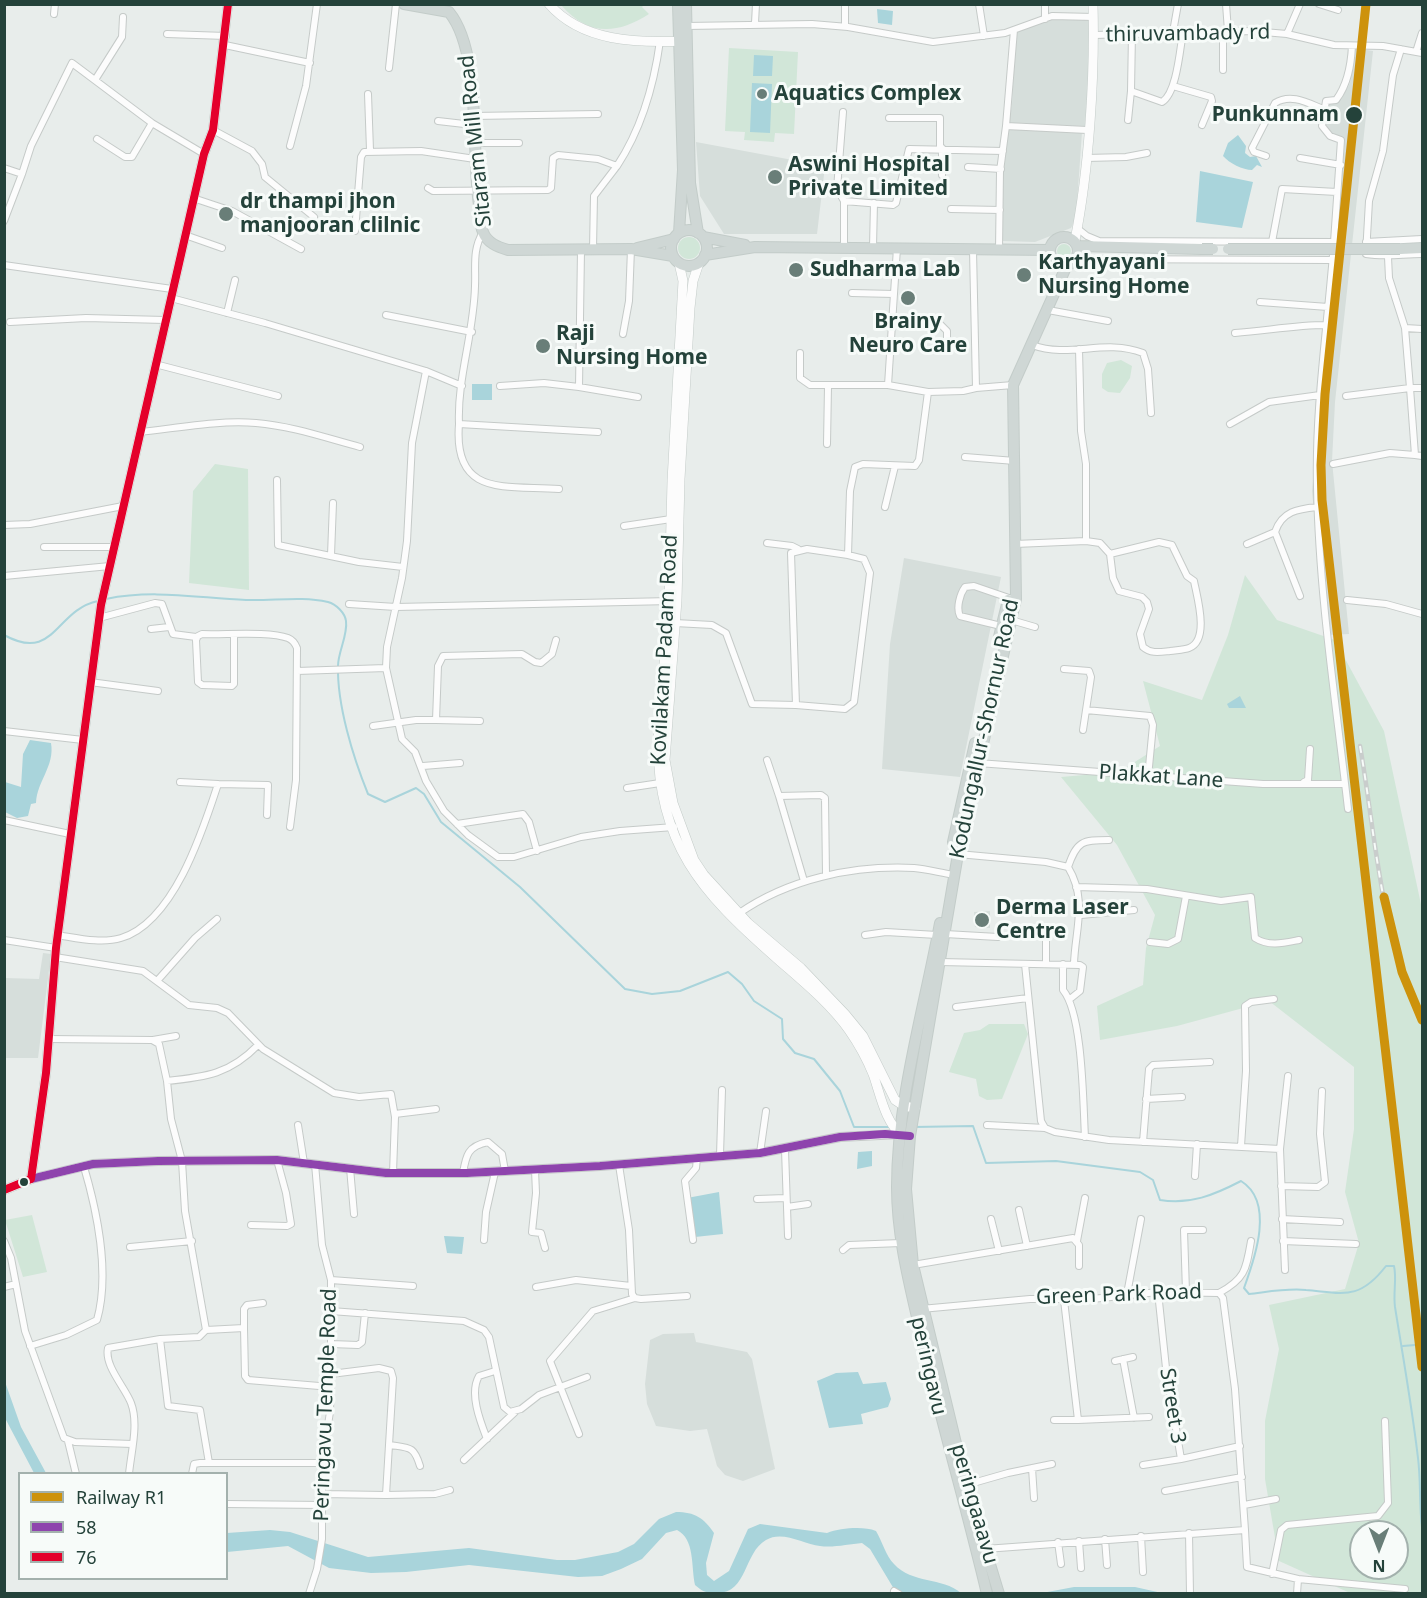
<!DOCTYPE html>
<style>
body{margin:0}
#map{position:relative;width:1427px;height:1598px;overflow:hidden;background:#e8edeb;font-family:"Noto Sans",sans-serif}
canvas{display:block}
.frame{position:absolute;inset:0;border:6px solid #24423a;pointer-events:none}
.legend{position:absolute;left:18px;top:1472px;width:210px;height:108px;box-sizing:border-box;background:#f7fbf9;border:2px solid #a3b1ad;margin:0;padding:8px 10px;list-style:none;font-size:18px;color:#24423a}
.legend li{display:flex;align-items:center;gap:12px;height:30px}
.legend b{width:30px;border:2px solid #a3b1ad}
.north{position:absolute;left:1349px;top:1520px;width:60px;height:60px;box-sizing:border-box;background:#f7fbf9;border:2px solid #a3b1ad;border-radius:50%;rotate:180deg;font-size:16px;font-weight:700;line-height:24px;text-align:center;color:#24423a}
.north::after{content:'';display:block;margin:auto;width:21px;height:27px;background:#697e78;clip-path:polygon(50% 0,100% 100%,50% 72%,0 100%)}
</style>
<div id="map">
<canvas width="1427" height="1598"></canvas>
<div class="frame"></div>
<ul class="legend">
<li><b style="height:8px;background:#cd920c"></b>Railway R1</li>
<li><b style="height:8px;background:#8e44ad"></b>58</li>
<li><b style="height:8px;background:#e4002b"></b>76</li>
</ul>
<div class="north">N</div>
</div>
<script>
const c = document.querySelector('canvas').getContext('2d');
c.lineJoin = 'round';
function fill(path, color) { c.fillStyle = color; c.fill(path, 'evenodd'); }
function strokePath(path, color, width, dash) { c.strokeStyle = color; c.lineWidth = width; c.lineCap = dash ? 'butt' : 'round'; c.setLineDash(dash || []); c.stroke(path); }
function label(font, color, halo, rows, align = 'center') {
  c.font = font + ' "Noto Sans",sans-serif'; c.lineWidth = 6; c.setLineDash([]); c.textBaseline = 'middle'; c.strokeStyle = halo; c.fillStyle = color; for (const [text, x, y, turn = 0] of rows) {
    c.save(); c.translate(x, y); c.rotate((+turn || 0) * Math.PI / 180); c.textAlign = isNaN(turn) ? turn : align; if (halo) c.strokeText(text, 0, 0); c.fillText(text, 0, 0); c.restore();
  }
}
fill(new Path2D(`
 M1053,18L1093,19L1085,126L1009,124L1012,104L1016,32Z
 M1354,48L1373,51L1335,402L1332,461L1349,634L1331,635L1326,634L1312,491L1343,137L1329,132L1324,125L1325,103L1341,100L1350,83Z
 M1007,129L1082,132L1076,218L1071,228L1035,242L1002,241V172Z
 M696,142L825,166L817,234H724L700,196Z
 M904,558L1001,577L960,777L882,769L890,644Z
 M990,911V928L975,927L974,912Z
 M43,953L51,954L38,1058H6L5,978L39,979Z
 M694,1333L696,1342L747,1352L752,1359L775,1469L743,1481L725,1475L717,1466L707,1429L690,1431L656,1426L647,1404L645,1384L650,1340L663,1334Z`), '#d6dedb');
fill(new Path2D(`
 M561,5H644L642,7L649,14C616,35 588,36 561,5Z
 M729,48L798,52L794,134L775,133L774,142L744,140L745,132L725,131Z
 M678 248a11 11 0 1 1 22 0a11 11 0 1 1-22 0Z
 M1057 251a7 7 0 1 1 14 0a7 7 0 1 1-14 0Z
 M1121,360L1132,366L1130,378L1120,393L1108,392L1102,388V374L1107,363Z
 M215,464L248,469L249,590L189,583L193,491Z
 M1245,575L1277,620L1335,640L1384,731L1422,909V1593H1350L1279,1561L1265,1479V1421L1279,1349L1269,1305L1345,1289L1359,1243L1345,1192L1354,1129V1067L1269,1001L1177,1026L1100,1040L1097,1006L1143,985L1146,948L1155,915L1117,845L1061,777L1119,772L1160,746L1143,681L1202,700L1228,635ZM1361,1532H1397V1568H1361Z
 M989,1024H1024L1028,1034L1002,1099L987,1100L979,1096L976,1079L949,1072L964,1033L980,1030Z
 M32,1215L47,1272L23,1277L5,1220Z`), '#d1e6d8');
fill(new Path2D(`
 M877,9L893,11L892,25L878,23Z
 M754,55L773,56L772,76H753Z
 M752,83L772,84L770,133L750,132Z
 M1238,135L1246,146L1245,153L1250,157L1256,156L1262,167L1257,165L1252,170C1243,170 1229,163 1223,156L1228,143Z
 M1200,171L1253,182L1242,228L1196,222Z
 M472,384H492V400H472Z
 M1240,696L1246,708H1229L1227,704Z
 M30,740L51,743C55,766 37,781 36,803L31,804L28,816L17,818L5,812V782L21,787L23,754Z
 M872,1151V1166L857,1169L858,1152Z
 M719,1192L723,1234L695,1237L687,1198Z
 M444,1236L464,1237L462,1254L447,1253Z
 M858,1372L863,1384L886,1382L891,1399L888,1407L861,1414L863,1424L829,1428L817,1381L836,1373Z
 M4,1379L21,1427L46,1473H34L5,1418Z
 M676,1512C695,1512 704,1518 714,1533L706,1563L707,1575L714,1581L729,1571L748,1529L760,1524L827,1533C841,1528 863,1526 876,1531C882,1541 886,1556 894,1564C912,1584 942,1577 961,1593H902L894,1589L870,1549L862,1543C849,1544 833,1548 820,1546C804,1544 782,1530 766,1540C743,1553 748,1595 715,1593C705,1593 702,1591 695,1585C691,1566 695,1539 677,1530L666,1533L642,1559L621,1569L602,1576L578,1577L469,1565L406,1572L371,1573L329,1568L288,1546L227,1552V1533L270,1530L290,1532L368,1557L469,1548L557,1560H575L618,1552L634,1544L659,1519Z
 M1074,1587H1135L1162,1593H1042Z`), '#a9d4db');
strokePath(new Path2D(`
 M106,599C154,589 198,598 246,600C274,601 301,596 328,602C336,604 345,613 346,621C348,635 338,652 338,666C337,705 353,757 368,794L385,802L416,788L424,794L441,822L520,887L625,989L652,994L680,991L728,972L742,984L754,1001L782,1019L783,1039L795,1053L814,1059L840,1091L854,1127H890
 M4,635C55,663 55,610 98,601
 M914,1127L973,1126L986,1163L1056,1161L1140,1172L1153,1180L1160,1200C1190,1205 1214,1195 1241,1181C1275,1202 1255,1258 1244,1288L1249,1294C1267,1292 1287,1288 1306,1290C1343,1293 1359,1301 1386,1266H1394C1397,1279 1393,1292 1395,1307C1403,1357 1412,1407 1418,1458C1421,1481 1419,1504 1422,1527
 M1403,1346L1415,1345`), '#a9d4db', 2);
const minor = new Path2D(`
 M979,4L984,36
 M1045,4V19
 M1226,4L1228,31
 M1319,4L1338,10
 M54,14L55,4
 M755,23L756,4
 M686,26L812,24L848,27L933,42L1005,33L1052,16L1094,17
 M845,26V4
 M1014,30L1006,126L1087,130
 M1223,31V70
 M1173,32L1178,4
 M1132,33L1131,91L1162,102C1177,93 1180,48 1183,32
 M167,34L226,36
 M1287,34L1300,4
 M1094,35L1252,31L1287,34L1334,45L1383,46L1422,53
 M225,45L310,63
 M1401,49L1393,75L1383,151L1369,201L1366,254C1386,257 1402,254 1422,254
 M1416,52L1422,33
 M389,68L396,4
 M95,80L122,37L123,17
 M1173,86L1211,97L1212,101L1202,125
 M368,94L370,150
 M843,112L837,189L844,201
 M473,116L598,114
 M889,118H940V148
 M1128,120L1131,91
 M438,121L473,125
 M213,130L252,151L262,164L265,177L314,217
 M97,139L125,157H132L152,123
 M474,143H519
 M290,146L306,86L317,4
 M1266,156L1254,152L1252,148L1275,103C1291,93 1308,103 1323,109
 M1086,158L1126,157L1147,153
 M1300,158L1341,165
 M617,166C642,128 654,85 660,41
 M968,167L1001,169
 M4,168L22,174L4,221
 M22,174L31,146L72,63L152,123L204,154
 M942,175V148
 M428,188L433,191L548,190L551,188L553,158L558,155L598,159L617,166L594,196L593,249
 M193,198L232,211L301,249
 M951,209L1000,210
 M1077,228L1087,236L1099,241L1334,242L1341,140L1330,136L1322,126L1326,101L1336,100C1348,84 1351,65 1352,46
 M355,231L361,157L364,152L421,151L475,159
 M483,232C472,250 476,267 475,286C474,333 457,378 459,424L598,432
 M185,235L222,248
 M1272,242L1282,189L1337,192
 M1334,242C1328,324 1315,405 1317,487C1319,595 1336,703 1348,809
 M1366,242L1422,239
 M844,246V201L893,205L896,203L909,149L1003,151
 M873,247L874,203
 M581,250L579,387L638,397
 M973,250L976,388L1013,385
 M999,250L1000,171L1006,126
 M1388,257L1389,278L1405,328L1422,329
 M1076,259L1332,260
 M4,265L172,289
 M852,293L894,294
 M171,298L265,323L426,371L462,386
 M1260,302L1328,307
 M1048,310L1108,321
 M227,313L235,280
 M386,315L472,332
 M10,322L86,318L165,320
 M941,325L947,331V345
 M1235,333C1265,331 1295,325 1326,325
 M623,334L629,301L631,249
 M1032,345C1071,359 1103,338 1143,353L1148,369L1151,413
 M1079,349L1081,431L1086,464V541
 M800,353V378L810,385H888L928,392
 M155,364L278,396
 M426,371L412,443L407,541L402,578L387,647L386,668L402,739L415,752L426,781L444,811L468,835L498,857H514L581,837L620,831L674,827
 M888,385L897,248
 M500,386L544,383L579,387
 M1422,388H1410L1415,455L1422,456
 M1346,396L1410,388L1405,328
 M459,424C453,498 506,485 559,489
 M1230,424L1269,402L1320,395
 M140,432C178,428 218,420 256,423C292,426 326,438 360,447
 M827,444L828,386
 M965,457L1015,461
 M1333,464L1390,453L1415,455
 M277,480L278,545L359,562L403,567
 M885,507L895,466
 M4,525L30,524L123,506
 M624,526L671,519
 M767,543L792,546L798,549
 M1015,544L1086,541L1100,543L1110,554L1159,542L1172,545L1187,576L1194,581C1197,597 1210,640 1189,648C1184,650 1176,650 1170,651C1160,652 1151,654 1143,647L1140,634L1149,609L1147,602L1142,597L1119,591L1113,578L1110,554
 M1247,544L1275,532
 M44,547H114
 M331,555L333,503
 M4,576L110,566
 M1300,596L1275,532C1282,511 1298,509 1317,507
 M1347,600L1386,604L1422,614
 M349,604L396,607L671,601
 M99,618L155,603L162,604L173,634L196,637
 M1011,620L1035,627
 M675,623L712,625L726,633L752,704L796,705L791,553L807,549L848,555L850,491L855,467L863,464L915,466L919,460L928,392L963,391L976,388
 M1001,626L960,616C956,608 960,594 965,587L974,586L1009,598
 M151,629L169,627
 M234,635V684L232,686L202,685L198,682L196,640L198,636L202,634C224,635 269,631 288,638C293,640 295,643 297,648L296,780L290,827
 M1064,669L1089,671L1091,677L1083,730
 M297,671L386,668
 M90,682L158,691
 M796,705L845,709L854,702L870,573L864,559L848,555
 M1086,710L1150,716L1153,725L1148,777
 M436,720L480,721
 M373,726L416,720H436L438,666L443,656L522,654L535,662L541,663L552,654L556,640
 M4,731L83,740
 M767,760L779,796
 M978,763L1263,784H1345
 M423,766L460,763
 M180,782L218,784
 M1304,782L1308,780L1310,749
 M627,788L660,783
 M4,820L70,834
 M457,824L523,814L529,822L537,851
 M958,854L1046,862L1068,867C1088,900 1075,930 1074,964
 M1068,867C1077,841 1082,840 1109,840
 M804,881L779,796L821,795L825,798L826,875
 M1076,887L1147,889L1221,901L1251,897L1255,938C1269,947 1284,943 1299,940
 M738,914C788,879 853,865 914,868C927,869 941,873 955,875
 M1081,915L1134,910
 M1046,932V964
 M945,934L998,937
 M57,935C77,938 101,944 121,938C174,922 203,830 218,784L268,785L267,815
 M865,935L886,932L937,935
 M4,940L56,948
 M1150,942L1168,944L1178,939L1186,896
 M55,957L143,971L189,1005L217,1008L228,1013L263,1049L334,1093L359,1097L391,1094L395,1117L393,1173
 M940,962L1080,965L1083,967L1080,991L1070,999
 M1025,964L1041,1121L1045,1128L1055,1132L1109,1140L1280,1149L1285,1270
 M1063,964V990C1083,1014 1083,1103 1085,1137
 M157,981L195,938L217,919
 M956,1007L1028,998
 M48,1039L152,1040L159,1044L167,1081C206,1077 230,1074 258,1045
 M153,1040L176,1036
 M1146,1099L1182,1097
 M395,1114L436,1109
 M298,1125L304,1163
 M987,1125L1045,1128
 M1143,1142L1149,1069L1153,1065L1210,1062
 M1241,1146L1246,1071L1245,1006L1251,1002L1274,999
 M1280,1149L1288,1076
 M785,1150L788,1236
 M760,1153L766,1111
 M720,1155L722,1090
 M619,1165L629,1230L632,1294L635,1298L641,1299L687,1296
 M350,1168L354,1214
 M535,1170L536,1193L532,1232L541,1233L545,1248
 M463,1173C466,1155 468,1146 488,1142L502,1154L505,1171
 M1195,1176L1197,1144
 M1281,1186L1318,1187L1325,1182L1320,1134L1322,1091
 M757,1199L786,1198
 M787,1207L808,1204
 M1019,1210L1027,1246
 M991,1219L999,1251
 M1282,1219L1340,1222
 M251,1225L287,1226L291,1224L286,1193L277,1160
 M484,1240L486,1212L495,1172
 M693,1240L685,1181L696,1168L697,1158
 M4,1241L11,1258L25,1331L64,1438L75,1442L132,1444
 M1077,1241L1085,1198
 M1283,1241L1356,1244
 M130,1247L192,1241
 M843,1250L849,1245L901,1243
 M913,1265L1073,1238L1079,1245V1266
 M331,1280L413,1286
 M4,1287L16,1284
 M536,1287L576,1280L631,1286
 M1158,1292L1166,1368L1181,1459L1240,1446
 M1186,1292L1184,1230H1203
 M1219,1293C1245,1279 1246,1270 1251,1241
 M1127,1294L1141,1219
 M1064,1300L1078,1420L1149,1417
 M921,1309L1030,1299H1092L1158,1292L1219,1293L1223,1298L1235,1389L1245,1530
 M331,1311L464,1321L484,1330L489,1337L504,1407L510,1412L521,1409L539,1395L587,1377
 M244,1328V1309L247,1305L263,1303
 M206,1330L244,1328L245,1376L248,1380L331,1387
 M160,1339L168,1406L200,1410L209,1463
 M331,1344L358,1345L362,1342L365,1313
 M30,1346L66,1335L97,1320C110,1274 97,1211 84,1167
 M1123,1359L1134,1418
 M1115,1361L1133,1357
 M1054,1420H1078
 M579,1434L550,1361L593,1311L635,1298
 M487,1439C480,1421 469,1393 479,1376L495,1371
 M68,1441L76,1474
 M390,1445C410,1448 414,1446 420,1466
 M464,1460L515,1412
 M1143,1465L1181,1459
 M1032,1468L1034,1498
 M129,1474C131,1452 139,1424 131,1403C125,1387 104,1366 108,1348L160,1339L199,1337L206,1330L185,1211L182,1161L171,1119L167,1081
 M192,1474L194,1464L200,1463H322
 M966,1485L1008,1473L1052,1464
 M1165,1491L1242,1477
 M321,1494L386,1495L393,1378L391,1371L379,1368L331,1374
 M386,1495L435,1494L450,1490
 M226,1504L323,1505
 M1244,1505L1276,1499
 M1189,1533L1190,1594
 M1141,1536L1143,1572
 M1105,1539L1107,1565
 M1079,1541L1081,1568
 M1058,1542L1061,1564
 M985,1549L1245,1530L1247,1567L1298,1579L1297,1594
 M1272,1574L1281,1530L1287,1525L1378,1516L1388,1503L1385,1421
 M1298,1579L1405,1589
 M894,1591L899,1594
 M309,1594L317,1569L322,1539V1463L330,1412L331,1374V1280L322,1245L315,1164`);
const tertiary = new Path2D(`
 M31,1179L93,1164L158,1161L277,1160L386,1173H467L600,1166L760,1153L840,1137L900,1134`);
const secondary = new Path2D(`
 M549,4C582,42 637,43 684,41
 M1075,240C1089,170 1095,76 1093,4
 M679,263L683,281L672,481L669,601L658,741C657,843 702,893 774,956C801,980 828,1001 849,1030C858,1043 867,1059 873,1074C880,1093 885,1123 902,1135
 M699,263L693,281L690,308L680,479L677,600L665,760L673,803L694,860L704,875L748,923L801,968L845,1014L863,1036L895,1100L904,1106L915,1108
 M4,1190L31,1179L46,1073L56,948L101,605L204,154L213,130L228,4`);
const primary = new Path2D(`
 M404,4L449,12C482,52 471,152 479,205C480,213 479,224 483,232C487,243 498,247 508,250L631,249L673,256
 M678,4L683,170L679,233
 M686,4L690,183L698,233
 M671 248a18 18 0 1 1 36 0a18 18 0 1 1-36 0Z
 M1050 251a14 14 0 1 1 28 0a14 14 0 1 1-28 0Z
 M703,237L745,245
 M1078,246L1202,249
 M637,248L674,239
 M1400,249L1422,248
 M705,255L755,247L1050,250
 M999,637L1008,600
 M953,842L975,743
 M940,923C924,1010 897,1098 897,1187C897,1236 909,1282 920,1330C940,1418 966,1505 987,1594
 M999,1594L966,1485L913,1265L906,1189L910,1136L958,854L1016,599L1013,385L1067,265`);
strokePath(minor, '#c5cac8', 8);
strokePath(tertiary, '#c5cac8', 10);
strokePath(secondary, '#c3cbc8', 10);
strokePath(primary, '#c3ccc9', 12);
strokePath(minor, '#fcfcfc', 6);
strokePath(tertiary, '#fcfcfc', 8);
strokePath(secondary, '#fcfcfc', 9);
strokePath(primary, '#cfd7d5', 10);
const rail = new Path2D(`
 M1360,746C1376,837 1380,936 1422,1020`);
strokePath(rail, '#c9cdcc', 4.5);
strokePath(rail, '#f7fbf9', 2, [7]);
const primaryBridge = new Path2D(`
 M1202,249H1213
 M1228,249H1400`);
strokePath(primaryBridge, '#c3ccc9', 12, []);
strokePath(primaryBridge, '#cfd7d5', 10);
strokePath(new Path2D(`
 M31,1179L93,1164L158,1161L277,1160L386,1173H467L600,1166L760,1153L840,1137L885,1134L910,1136`), '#8e44ad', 8);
strokePath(new Path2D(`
 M4,1190L31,1179L46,1073L56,948L101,605L204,154L213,130L228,4`), '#e4002b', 8);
strokePath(new Path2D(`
 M1366,4L1325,394L1321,465L1322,500L1422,1367
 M1384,897L1402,972L1422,1020`), '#cd920c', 9);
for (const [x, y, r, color] of [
 [762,94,6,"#697e78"],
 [1354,115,9,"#24423a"],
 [775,177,8,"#697e78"],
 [226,214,8,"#697e78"],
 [796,270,8,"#697e78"],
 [1024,275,8,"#697e78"],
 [908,298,8,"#697e78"],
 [543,346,8,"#697e78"],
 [982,920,8,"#697e78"],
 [24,1182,5,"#24423a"]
]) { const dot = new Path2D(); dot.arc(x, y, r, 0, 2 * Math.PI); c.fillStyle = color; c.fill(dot); strokePath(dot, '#f7fbf9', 2); }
label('21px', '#24423a', '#f7fbf9', [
 ["thiruvambady rd",1188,34,-1],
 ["Sitaram Mill Road",476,141,-96],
 ["Kovilakam Padam Road",665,650,-87],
 ["Kodungallur-Shornur Road",985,729,-78],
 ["Plakkat Lane",1161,777,4],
 ["Green Park Road",1119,1295,-2],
 ["peringavu",928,1366,77],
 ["Peringavu Temple Road",326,1405,-88],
 ["Street 3",1172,1406,81],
 ["peringaaavu",974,1504,74]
]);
label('bold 21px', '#24423a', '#f7fbf9', [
 ["Aquatics Complex",774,94],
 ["Aswini Hospital",788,165],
 ["Private Limited",788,189],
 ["dr thampi jhon",240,202],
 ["manjooran clilnic",240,226],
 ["Karthyayani",1038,263],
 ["Nursing Home",1038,287],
 ["Sudharma Lab",810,270],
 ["Brainy",908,322,"center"],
 ["Neuro Care",908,346,"center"],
 ["Raji",556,334],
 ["Nursing Home",556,358],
 ["Derma Laser",996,908],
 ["Centre",996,932]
], 'left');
label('bold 21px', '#24423a', '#f7fbf9', [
 ["Punkunnam",1339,115]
], 'right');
</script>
